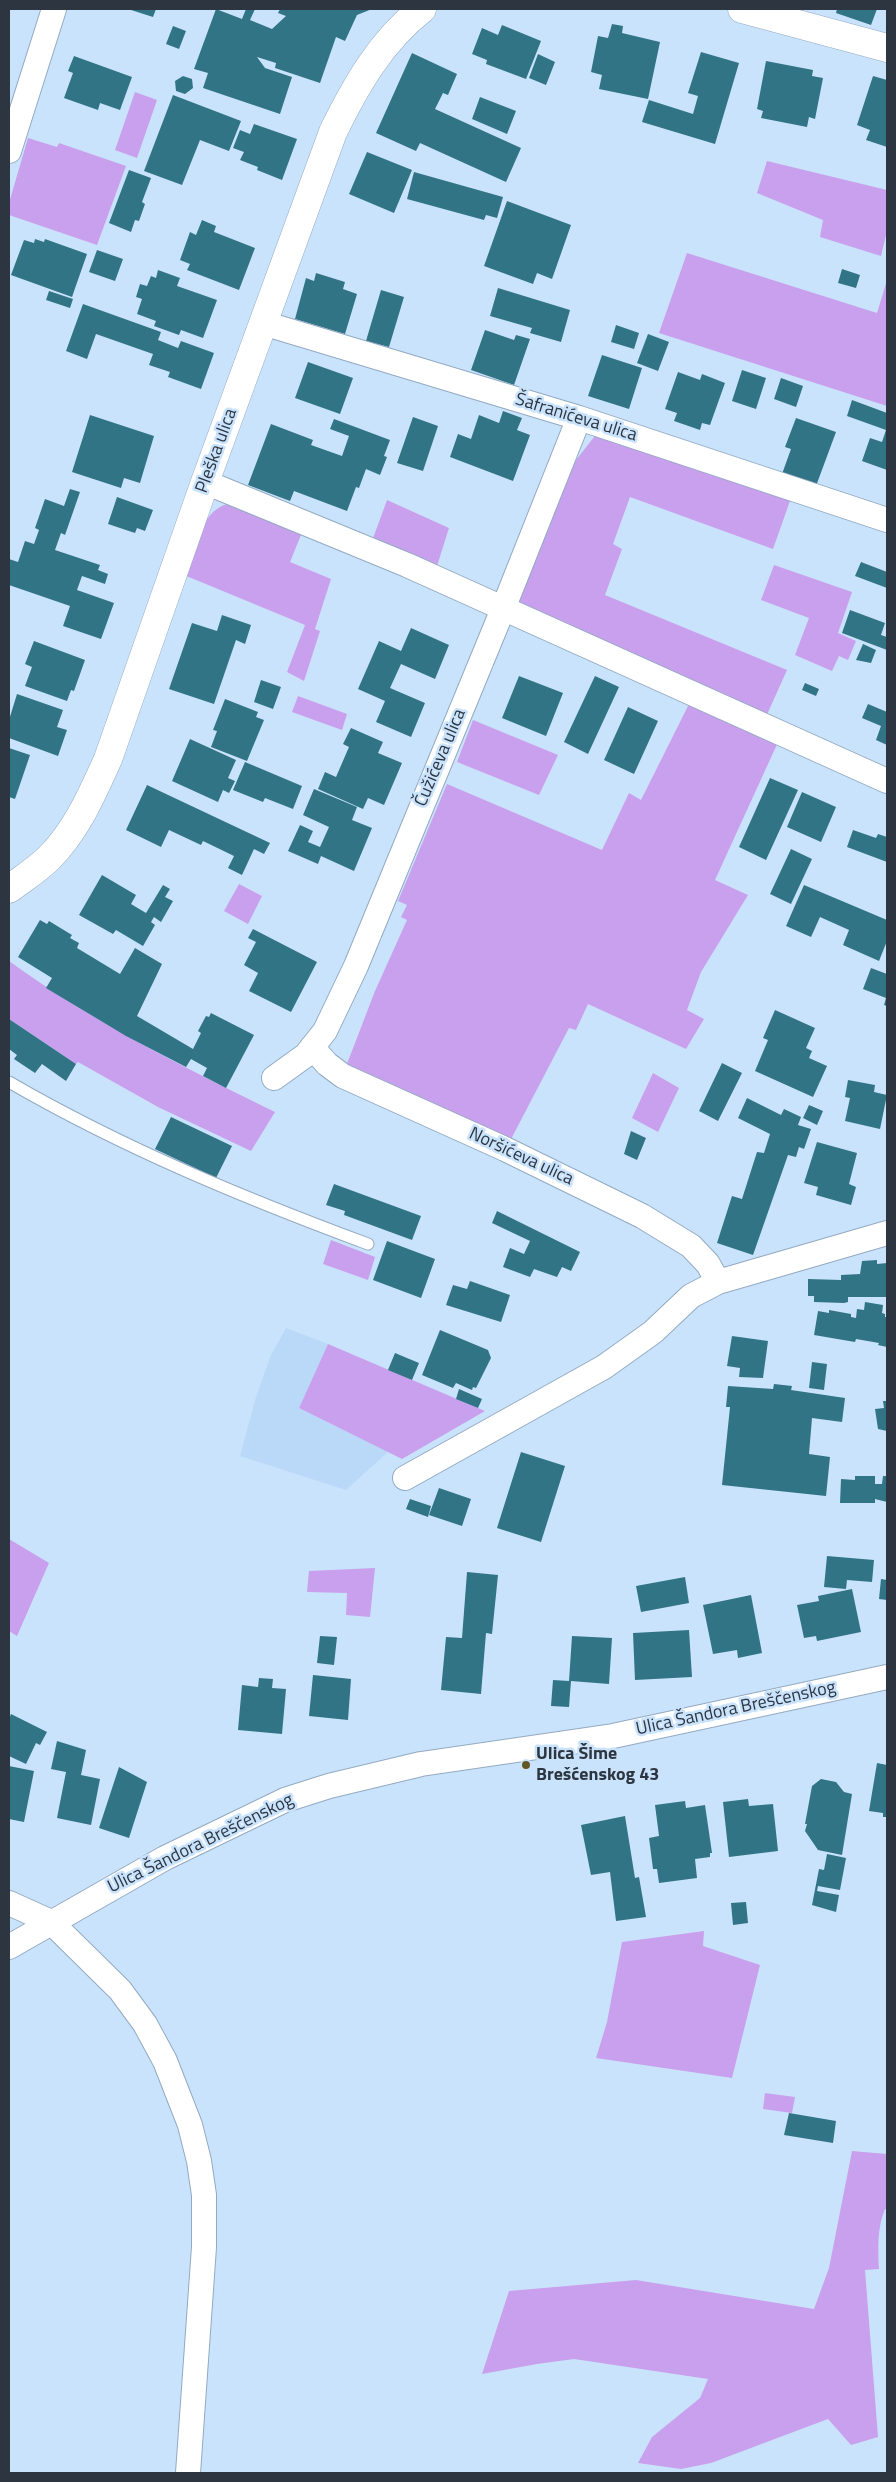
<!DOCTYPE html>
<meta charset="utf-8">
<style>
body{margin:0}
#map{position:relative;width:896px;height:2482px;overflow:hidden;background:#cae3fc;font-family:"Titillium Web",sans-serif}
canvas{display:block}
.frame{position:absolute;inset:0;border:10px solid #2d3640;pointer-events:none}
</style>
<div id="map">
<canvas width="896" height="2482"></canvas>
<div class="frame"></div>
</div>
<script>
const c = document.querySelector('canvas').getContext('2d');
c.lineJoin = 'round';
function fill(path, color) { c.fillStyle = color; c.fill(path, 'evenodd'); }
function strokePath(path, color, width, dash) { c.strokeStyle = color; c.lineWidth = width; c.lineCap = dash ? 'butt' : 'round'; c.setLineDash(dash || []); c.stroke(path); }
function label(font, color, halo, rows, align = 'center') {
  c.font = font + ' "Titillium Web",sans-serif'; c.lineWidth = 5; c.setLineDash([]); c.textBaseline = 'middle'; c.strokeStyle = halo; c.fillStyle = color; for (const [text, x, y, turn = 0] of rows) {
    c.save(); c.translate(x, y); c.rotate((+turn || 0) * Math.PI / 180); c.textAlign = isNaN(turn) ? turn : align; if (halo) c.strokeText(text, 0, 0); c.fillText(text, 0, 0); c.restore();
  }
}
fill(new Path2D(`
 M286,1328L328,1344L299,1408L388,1452L346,1490L240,1456L256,1397L271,1355Z`), '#bad8f7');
fill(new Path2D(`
 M135,92L157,100L137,158L115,150Z
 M28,138L57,147L59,143L126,166L97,245L9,215V203Z
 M767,161L887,190V231L881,256L820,237L823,220L757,193Z
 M687,253L877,313L887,280V406L659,333Z
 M598,432L791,498L773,549L630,497L613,544L622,549L605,595L787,670L765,719L516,603L576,460Z
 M387,500L449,528L436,569L372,541Z
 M227,504L303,530L290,562L331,579L315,629L320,631L304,681L287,672L305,625L184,575C193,552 200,512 227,504Z
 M774,565L852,592L838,633L856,641L848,660L839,656L832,671L795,655L809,618L761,600Z
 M298,696L347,714L342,730L292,712Z
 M689,704L779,740L715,880L748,895L701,972L687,1010L704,1019L686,1049L588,1004L576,1030L569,1028L509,1143L345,1069L375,991L407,920L401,917L407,905L398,901L447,784L602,850L629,793L641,800Z
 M473,720L558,755L539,795L457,762Z
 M239,884L262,896L248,924L224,911Z
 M9,961C91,1021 183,1067 275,1112L251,1151L158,1107L78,1062L76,1064L9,1019Z
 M653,1073L679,1088L658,1132L632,1118Z
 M331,1240L375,1257L368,1280L323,1264Z
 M328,1344L485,1411L402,1459L299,1408Z
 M9,1539L49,1563L17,1636L9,1631Z
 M375,1568L370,1617L346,1615L347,1593L307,1592L309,1571Z
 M704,1931L703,1946L760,1965L732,2078L596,2058L607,2022L622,1942Z
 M765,2093L795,2097L792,2113L763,2109Z
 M852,2151L887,2154V2209H885C877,2228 878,2249 879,2269L865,2270L878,2437L851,2445L828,2419L711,2463L681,2469L638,2463L652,2437L700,2398L708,2379L574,2359L537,2364L482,2374L509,2291L636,2280L814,2309L829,2268Z`), '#c9a0ed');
fill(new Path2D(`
 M128,9H156L153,17Z
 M216,9L242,19L246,9H255L250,20L272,29L286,16L278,13L280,9H372L357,15L345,41L336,37L320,83L275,68L276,63L257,57L265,68L292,77L280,114L203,88L208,73L194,69Z
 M837,9H877L871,25L836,13Z
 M612,24L623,26L622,33L660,42L648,99L599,89L602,75L591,72L598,36L608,38Z
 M502,25L541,41L526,79L486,64L487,60L472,54L482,28L498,35Z
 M173,26L186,31L179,49L166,44Z
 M701,52L739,63L715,144L642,122L649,100L693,114L698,96L688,93Z
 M412,53L457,74L448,95L443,93L435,109L521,148L506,182L420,143L416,151L376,133Z
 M538,54L555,62L546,85L529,78Z
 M74,56L132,77L120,110L100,103L98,110L64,98L73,73L68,71Z
 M766,61L813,70L812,76L823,78L815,119L809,117L807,127L761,118L763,111L757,109Z
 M183,76L192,79L193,88L185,94L176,91L175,81Z
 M873,76L887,80V147L866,140L870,130L857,125Z
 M173,95L241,121L229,151L200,140L182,185L144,171Z
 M480,97L516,111L507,134L472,119Z
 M254,124L297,139L282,180L257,170L258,167L240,160L244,152L233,148L240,130L250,134Z
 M367,152L412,170L394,213L349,194Z
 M129,170L151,178L142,202L145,204L139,221L135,220L131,232L109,223Z
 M414,172L503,197L497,218L486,215L484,220L407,199Z
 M507,201L571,225L552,279L537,273L533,284L484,266Z
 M202,220L216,226L214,232L255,248L239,290L187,270L190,264L180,260L190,232L196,235Z
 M35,239L44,242L45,239L87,254L72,297L11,275L24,240L34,243Z
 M97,250L123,259L115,281L89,272Z
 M842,269L860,275L856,288L838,283Z
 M158,270L180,278L177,286L217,300L203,338L181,330L179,335L154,326L156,321L137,314L142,299L136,297L140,284L147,286L151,276L156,278Z
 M316,273L345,282L343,289L357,294L345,334L295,319L306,278L314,281Z
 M498,288L570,310L561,342L530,333L532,328L490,316Z
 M381,290L404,297L389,347L366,341Z
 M49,291L73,299L70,308L46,300Z
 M83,304L161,332L158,340L178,348L181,341L214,353L201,389L168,377L170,372L149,365L153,354L96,334L87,359L66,351Z
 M616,325L639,333L634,349L611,342Z
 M485,330L514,340L516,335L530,339L514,385L471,370Z
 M648,334L669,342L658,371L637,363Z
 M602,355L642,368L629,409L588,396Z
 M308,362L353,378L340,414L295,398Z
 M742,370L766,378L756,409L732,401Z
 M678,372L700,380L702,374L725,383L710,425L702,423L700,430L674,421L677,413L665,409Z
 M781,378L803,386L796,407L774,399Z
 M852,400L887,413V470L862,461L870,438L882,442L886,430L847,416Z
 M503,411L522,418L517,430L530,435L513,481L450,457L458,434L471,439L479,415L499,423Z
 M90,415L154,436L140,483L124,478L121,488L72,472Z
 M413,417L438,426L423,471L397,463Z
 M796,418L836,432L816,486L782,474L791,449L785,447Z
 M334,419L390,440L384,456L387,457L380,475L366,469L359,488L356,487L347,511L294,491L290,501L248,485L271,424L313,440L311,445L342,456L349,436L330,429Z
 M70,489L80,492L65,535L61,533L55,550L100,565L98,570L108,574L105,584L82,576L77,590L114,603L101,639L63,626L70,606L9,585V559L18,562L25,541L34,544L39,530L35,528L45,499L64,506Z
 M117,497L153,510L145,531L137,528L135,533L108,524Z
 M861,562L887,572V588L855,576Z
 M850,610L885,623L881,635L887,637V650L842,633Z
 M222,615L251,625L245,644L236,640L214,704L169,689L192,623L217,631Z
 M411,628L449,645L435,679L401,664L390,688L425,703L411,737L376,722L385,701L358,689L379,641L401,651Z
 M34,641L85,660L74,691L71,690L67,701L25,686L32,667L25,664Z
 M863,644L876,650L871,663L856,660Z
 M519,676L563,693L546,736L502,718Z
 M595,676L619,687L588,754L564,742Z
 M261,680L281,687L273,709L254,702Z
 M805,683L819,689L816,696L802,690Z
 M17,694L63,710L57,727L67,730L58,756L9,738V720Z
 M225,699L258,712L256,717L264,720L247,761L211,747L217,731L213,730Z
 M868,704L887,712V745L876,740L881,726L862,718Z
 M628,707L658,721L634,774L604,760Z
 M351,728L383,742L378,753L402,763L384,805L368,798L363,809L318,789L325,772L336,777L349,747L343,744Z
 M190,739L236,760L228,778L235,781L229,793L223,790L218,802L172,781Z
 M9,748L30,755L15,799L9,797Z
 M245,762L302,786L293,809L265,798L263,802L233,790Z
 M770,778L798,790L766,860L739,847Z
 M147,785L270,843L264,854L254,849L242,875L228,868L234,856L203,841L201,845L169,830L161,847L126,830Z
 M314,789L357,807L352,820L372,828L354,871L321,856L318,864L288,851L300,825L313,831L308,842L320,847L329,827L303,815Z
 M802,792L836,807L821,842L787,827Z
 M853,830L876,838L878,834L887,837V862L847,847Z
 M791,849L812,859L791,904L770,894Z
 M102,875L136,895L131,904L146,913L163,885L170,889L165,897L173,901L161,922L154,917L151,922L155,925L143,946L116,930L113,934L79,915Z
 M804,885L887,920V941L879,961L843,945L849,930L820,917L811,937L786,926Z
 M40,920L47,924L49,921L72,935L70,938L79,943L77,948L120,974L135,948L162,964L137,1016L193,1049L201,1033L198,1031L206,1016L209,1017L211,1013L254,1035L226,1088L203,1076L207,1068L191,1059L186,1067L126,1036L46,988L52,978L18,957Z
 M253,929L317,962L291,1012L249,991L258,973L244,965L256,942L248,938Z
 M871,968L887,974V1006L884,1005L886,998L863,989Z
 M775,1010L815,1028L806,1048L812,1051L809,1058L827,1066L813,1097L755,1071L768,1040L763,1038Z
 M9,1019L76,1064L66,1081L42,1064L35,1073L14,1059L17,1055L9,1049Z
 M722,1063L742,1073L718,1121L699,1111Z
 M848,1080L875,1085L874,1092L887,1095L880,1129L845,1121L850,1098L845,1097Z
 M747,1098L781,1115L784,1109L801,1117L798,1125L811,1129L804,1149L799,1147L796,1157L788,1155L753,1255L717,1243L732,1196L742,1199L757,1152L764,1153L770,1134L738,1118Z
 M809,1105L823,1111L817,1125L803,1118Z
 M171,1117L232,1146L216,1178L155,1149Z
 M631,1131L646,1138L637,1160L624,1154Z
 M817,1142L857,1153L849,1184L856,1187L851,1205L816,1195L818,1187L804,1183Z
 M334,1184L421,1216L412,1240L344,1215L345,1211L326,1205Z
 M497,1211L580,1252L571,1271L562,1267L557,1277L534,1269L530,1277L503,1267L510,1248L524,1254L530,1241L492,1223Z
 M387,1241L435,1259L421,1298L373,1280Z
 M877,1260V1264L887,1263V1297H848V1302L844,1303L814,1302V1296H808V1279L841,1280V1275L860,1274L862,1261Z
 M470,1281L510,1295L501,1322L446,1305L453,1285L467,1289Z
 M865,1302L883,1305L882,1313L885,1314V1317H887V1347L878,1345L879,1343L856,1339L855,1342L814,1335L818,1311L829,1313V1310L851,1314V1317L856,1318L857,1309L864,1310Z
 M440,1330L488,1350L491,1358L476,1388L473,1387L472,1390L456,1383L453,1388L422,1375Z
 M732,1336L768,1341L763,1378L739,1377L740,1368L727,1366Z
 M395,1353L419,1363L412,1380L388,1370Z
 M812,1362L827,1364L824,1390L809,1388Z
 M774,1384L792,1386L791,1390L845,1398L842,1422L812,1418L809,1454L830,1457L826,1496L722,1485L730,1407H726L728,1386L773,1389Z
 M459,1389L482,1399L478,1408L456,1399Z
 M883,1401H887V1431L878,1429L875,1409L884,1408Z
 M521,1452L565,1466L541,1542L497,1528Z
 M855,1476H875V1484H882L883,1476H887V1502L875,1499V1503H840L841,1479L855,1480Z
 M439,1488L471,1499L462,1526L429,1515Z
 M410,1499L431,1506L428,1517L406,1509Z
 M827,1556L874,1560L872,1582L847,1580L846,1589L824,1587Z
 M467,1572L498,1575L492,1634L486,1633L481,1694L441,1690L446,1637L462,1638Z
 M685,1577L689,1603L641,1612L636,1586Z
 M881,1579L887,1580V1600L879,1599Z
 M852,1589L861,1632L817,1641L816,1636L804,1638L797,1605L819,1601L818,1596Z
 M751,1595L762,1653L738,1658L737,1650L713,1654L703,1605Z
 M689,1630L692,1677L635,1680L633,1633Z
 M320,1636L337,1637L334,1665L317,1663Z
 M572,1636L612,1638L609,1684L571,1681L569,1707L551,1706L553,1680L569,1681Z
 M313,1675L351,1679L348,1720L309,1716Z
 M259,1678L273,1679L272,1688L286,1689L282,1734L238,1730L242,1685L258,1687Z
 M11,1714L47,1732L40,1745L36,1743L26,1764L9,1756V1719Z
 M57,1741L86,1750L81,1775L100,1779L91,1825L57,1818L66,1772L51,1769Z
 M877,1763L887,1765V1817H883V1813L869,1811Z
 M9,1766L34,1771L24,1822L9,1819Z
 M119,1767L147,1782L129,1838L99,1828Z
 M821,1779L836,1782L844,1792L852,1794L842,1855L818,1850L805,1831L807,1824H805L812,1786Z
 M748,1799L749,1806L773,1804L778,1851L729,1857L723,1802Z
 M685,1801L686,1808L705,1805L712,1853H710V1857L695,1859L697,1878L659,1883L657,1869H653L649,1838L659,1836L655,1805Z
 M625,1816L635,1878L639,1877L646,1917L616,1921L610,1872L591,1875L581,1825Z
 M827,1854L846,1858L840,1890L818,1886L817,1891L839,1895L836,1912L812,1905L819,1869L824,1870Z
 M746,1902L748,1923L733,1925L731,1903Z
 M789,2113L836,2121L833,2143L784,2135Z`), '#317485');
const service = new Path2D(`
 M9,1082C123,1148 244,1198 368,1244`);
const minor = new Path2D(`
 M9,151L54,9
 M263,323L579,418L887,520
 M205,482L407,565L887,781
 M312,1047L327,1064L343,1076L505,1149L642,1216L691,1246L708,1264L718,1282
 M274,1078L306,1055L325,1031L356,966L503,609L579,418
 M405,1478L604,1367L653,1332L691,1296L718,1282L887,1233
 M9,1903L51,1922L120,1990L145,2024L165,2061L190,2125L199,2161L204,2195V2247L188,2473
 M9,1947L165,1858L285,1800L329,1786L421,1764L613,1736L887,1677`);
const tertiary = new Path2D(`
 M742,9L887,48
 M9,889C22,879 37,870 49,858C77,830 92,794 108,759L205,482L333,132C356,85 381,41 422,9`);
strokePath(service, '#93aac2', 13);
strokePath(minor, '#93aac2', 26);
strokePath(tertiary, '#93aac2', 29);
strokePath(service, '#fff', 11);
strokePath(minor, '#fff', 24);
strokePath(tertiary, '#fff', 28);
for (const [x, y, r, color] of [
 [526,1765,5,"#625825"]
]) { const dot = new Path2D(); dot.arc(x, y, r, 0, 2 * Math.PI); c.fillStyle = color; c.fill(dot); strokePath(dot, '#cae3fc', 2); }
label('18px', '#2d3640', '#cae3fc', [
 ["Šafranićeva ulica",576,418,17],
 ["Pleška ulica",217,451,-70],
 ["Čužićeva ulica",441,758,-67],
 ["Noršićeva ulica",521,1157,25],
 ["Ulica Šandora Breščenskog",736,1709,-12],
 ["Ulica Šandora Breščenskog",201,1844,-26]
]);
label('bold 18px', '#2d3640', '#cae3fc', [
 ["Ulica Šime",536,1755],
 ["Brešćenskog 43",536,1776]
], 'left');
</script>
